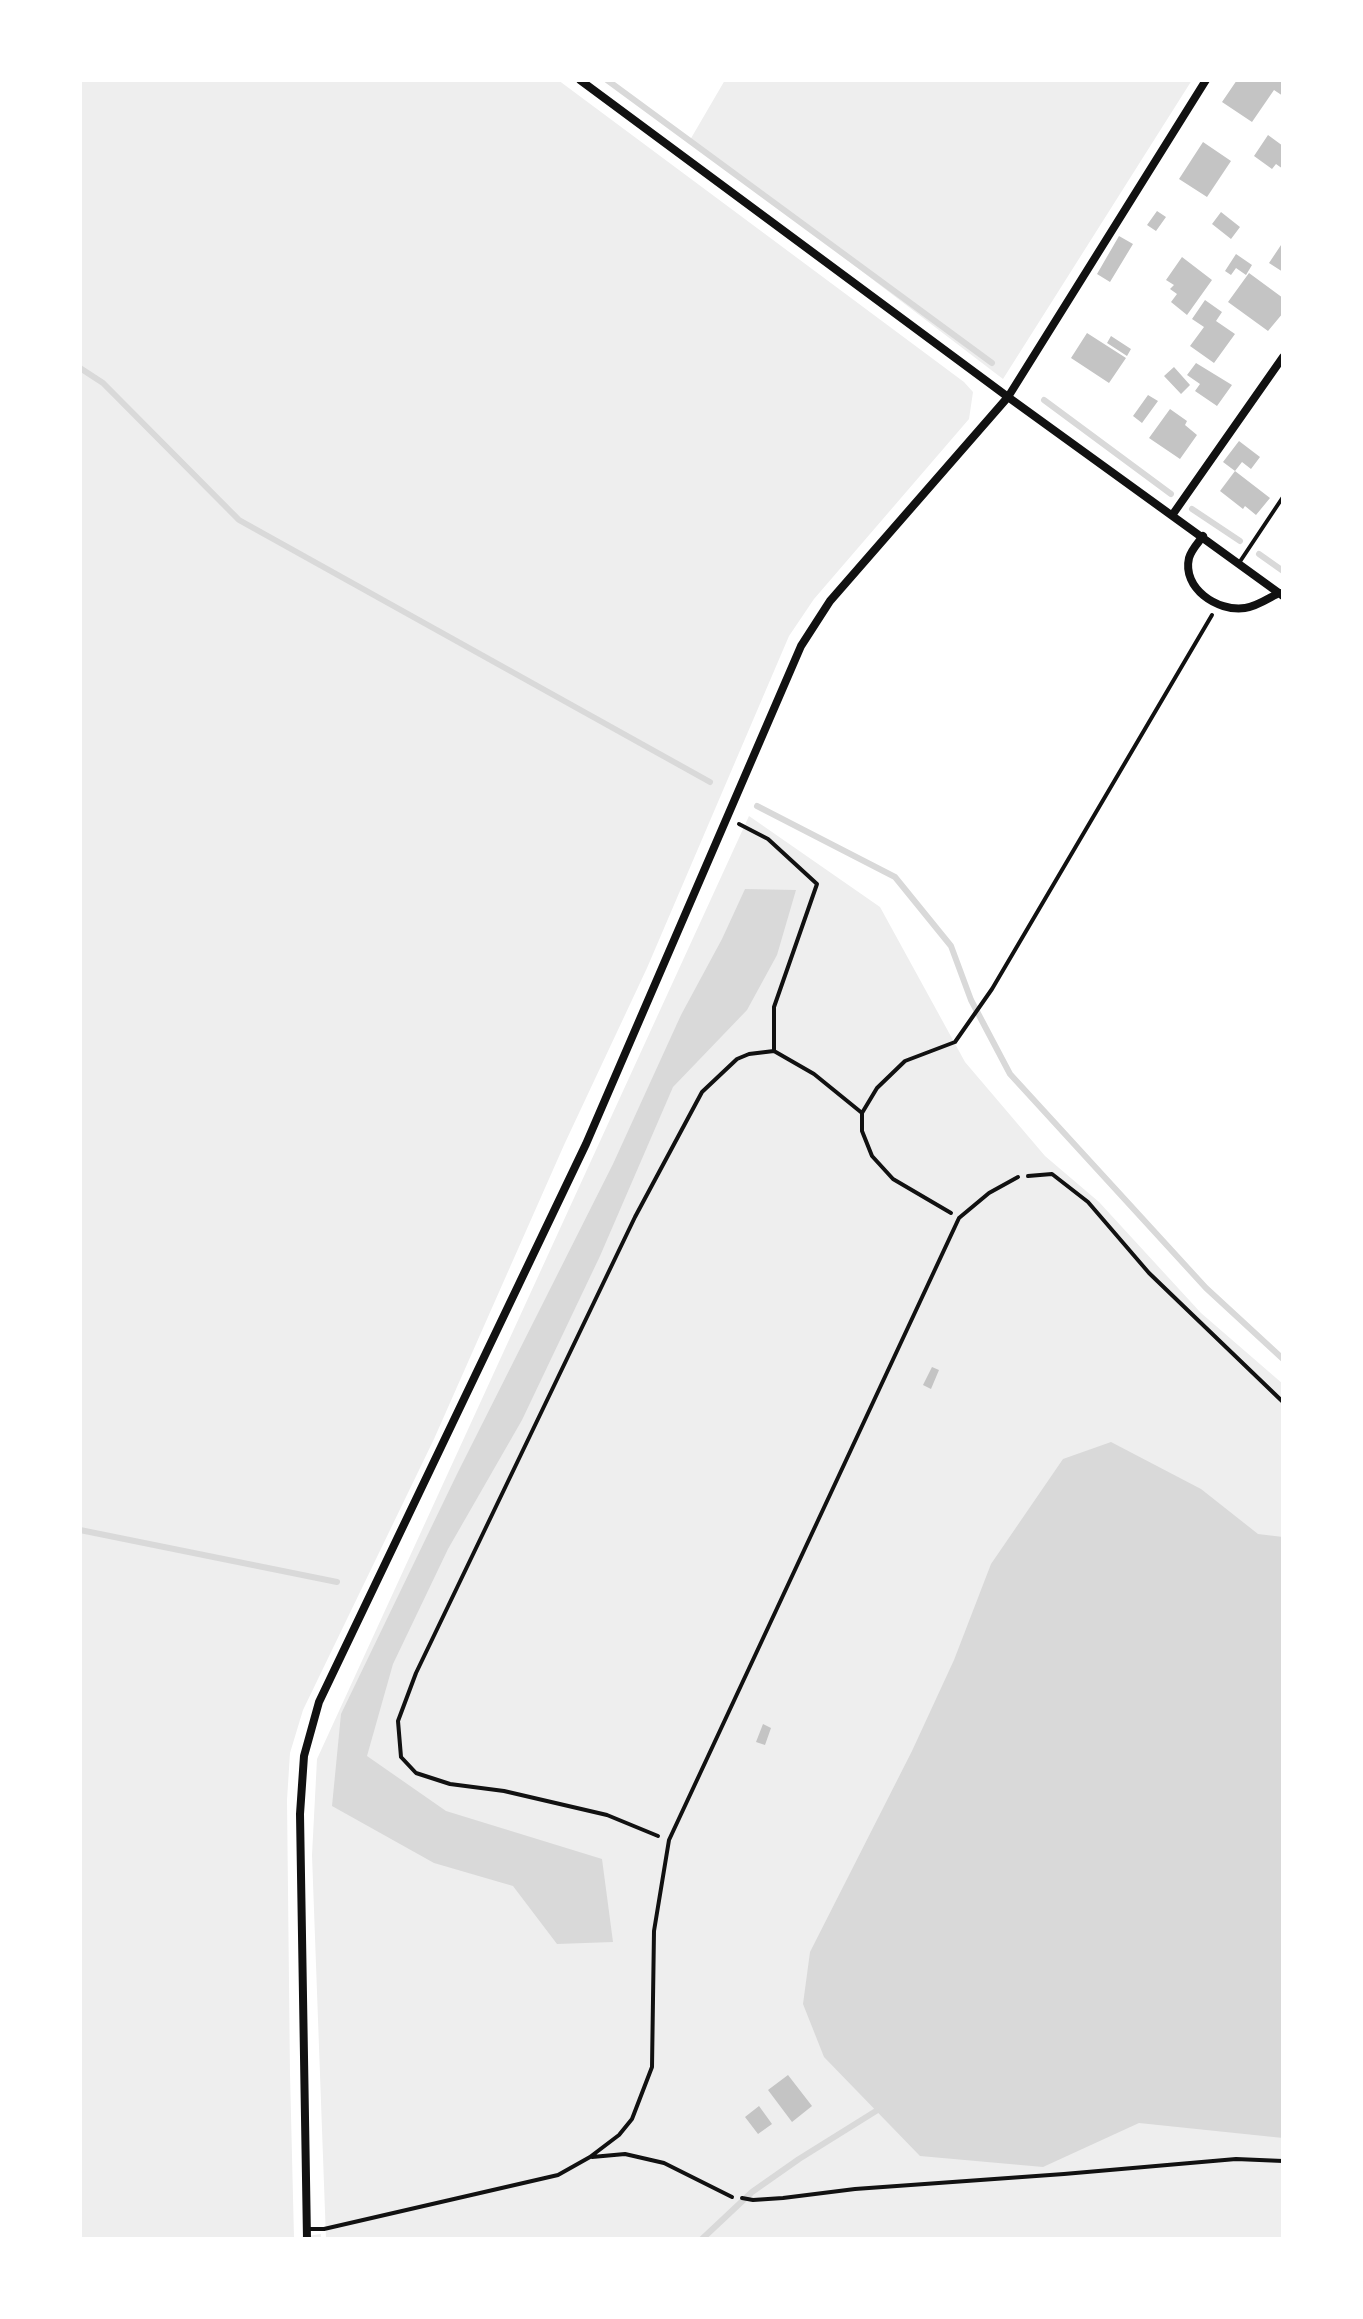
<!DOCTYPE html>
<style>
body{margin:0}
#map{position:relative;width:1363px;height:2319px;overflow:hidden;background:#fff;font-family:"Nunito Sans",sans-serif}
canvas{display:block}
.frame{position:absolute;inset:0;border:82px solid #fff;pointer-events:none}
</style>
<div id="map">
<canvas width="1363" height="2319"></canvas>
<div class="frame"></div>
</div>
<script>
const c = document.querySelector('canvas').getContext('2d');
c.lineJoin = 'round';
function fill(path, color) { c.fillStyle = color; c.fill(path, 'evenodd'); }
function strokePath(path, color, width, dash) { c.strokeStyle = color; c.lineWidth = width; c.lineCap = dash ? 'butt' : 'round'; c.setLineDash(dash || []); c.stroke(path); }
fill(new Path2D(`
 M80,80H558L964,382L973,392L969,419L814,599L789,636L647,968L564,1145L434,1439L303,1710L290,1753L287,1800L290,2074L294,2238L321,2234V2239H80Z
 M725,80H1192L1003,379L690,140Z
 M749,816L880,907L965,1062L1045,1156L1099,1202L1201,1313L1283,1384V2239H326L312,1855L317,1759Z`), '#eee');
fill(new Path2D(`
 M745,889L796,890L777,955L747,1010L673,1087L600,1256L522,1420L448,1549L393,1664L367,1756L446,1811L602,1859L613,1942L557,1944L513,1886L434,1863L332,1806L341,1714L458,1472L613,1164L681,1015L722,939Z
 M1111,1442L1201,1489L1258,1534L1283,1537V2138L1139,2123L1043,2167L920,2156L824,2057L803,2004L810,1952L912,1751L954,1660L991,1564L1063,1459Z`), '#d9d9d9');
strokePath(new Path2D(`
 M607,80L992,363
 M80,368L103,383L239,520L710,782
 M1044,400L1171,494
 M1192,509L1240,541
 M1259,554L1283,571
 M757,806L895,877L951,946L971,1000L1010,1074L1206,1288L1283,1359
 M80,1530L337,1582
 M702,2239L752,2192L799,2159L876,2111`), '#d9d9d9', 6);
fill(new Path2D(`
 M1237,80H1283V96L1274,90L1252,122L1222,102Z
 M1268,135L1283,146V169L1276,164L1272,169L1254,156Z
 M1203,142L1231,161L1207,197L1179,179Z
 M1157,211L1166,217L1156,231L1147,225Z
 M1221,212L1240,227L1231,239L1212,224Z
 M1119,236L1133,244L1110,282L1097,274Z
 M1283,242V272L1269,263Z
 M1236,254L1252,265L1246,275L1236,268L1231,275L1225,271Z
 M1182,257L1212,280L1187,315L1171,302L1177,294L1170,289L1174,285L1166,280Z
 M1249,273L1283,298V313L1268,331L1228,302Z
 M1205,300L1222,312L1216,321L1235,334L1214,363L1190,346L1204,327L1192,319Z
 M1087,333L1126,358L1109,383L1071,358Z
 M1111,336L1131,349L1127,356L1107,343Z
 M1196,363L1232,385L1217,406L1195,391L1200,384L1187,375Z
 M1174,367L1190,385L1181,394L1164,376Z
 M1148,395L1158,401L1142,423L1133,416Z
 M1170,409L1187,421L1185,425L1197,435L1180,459L1149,438Z
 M1239,441L1260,457L1251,469L1242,462L1235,471L1223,462Z
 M1235,471L1270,498L1256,515L1245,506L1243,509L1220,491Z
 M932,1367L939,1370L931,1389L923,1385Z
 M763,1724L771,1728L765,1745L756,1742Z
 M788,2075L812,2106L792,2122L768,2090Z
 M759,2106L772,2124L758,2134L745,2117Z`), '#c4c4c4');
strokePath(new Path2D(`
 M774,1051L814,1074L862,1113
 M1028,1176L1052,1174L1088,1202L1149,1273L1283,1402
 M951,1213L893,1179L872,1156L862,1131V1113L877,1088L905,1061L955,1042L992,989L1212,615
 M658,1836L607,1815L504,1791L450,1784L416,1773L401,1757L398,1721L416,1673L635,1217L702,1092L737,1059L749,1054L774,1051V1007L817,884L768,839L739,824
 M742,2198L753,2200L783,2198L855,2189L1064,2174L1236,2159L1283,2161`), '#111', 4);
strokePath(new Path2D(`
 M1239,563L1283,497
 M592,2157L625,2154L664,2163L732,2197
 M308,2229H324L558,2175L590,2157L619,2135L632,2119L652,2067L654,1931L669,1840L959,1218L989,1193L1018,1177`), '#111', 4);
strokePath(new Path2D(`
 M580,80L1008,397L1283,596
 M1173,514L1283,357
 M1203,536C1198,543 1191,550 1189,558C1182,588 1217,612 1245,608C1256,607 1269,598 1279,593
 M307,2239L300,1814L304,1756L319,1702L586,1144L801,646L830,601L1008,397L1206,80`), '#111', 8);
</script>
